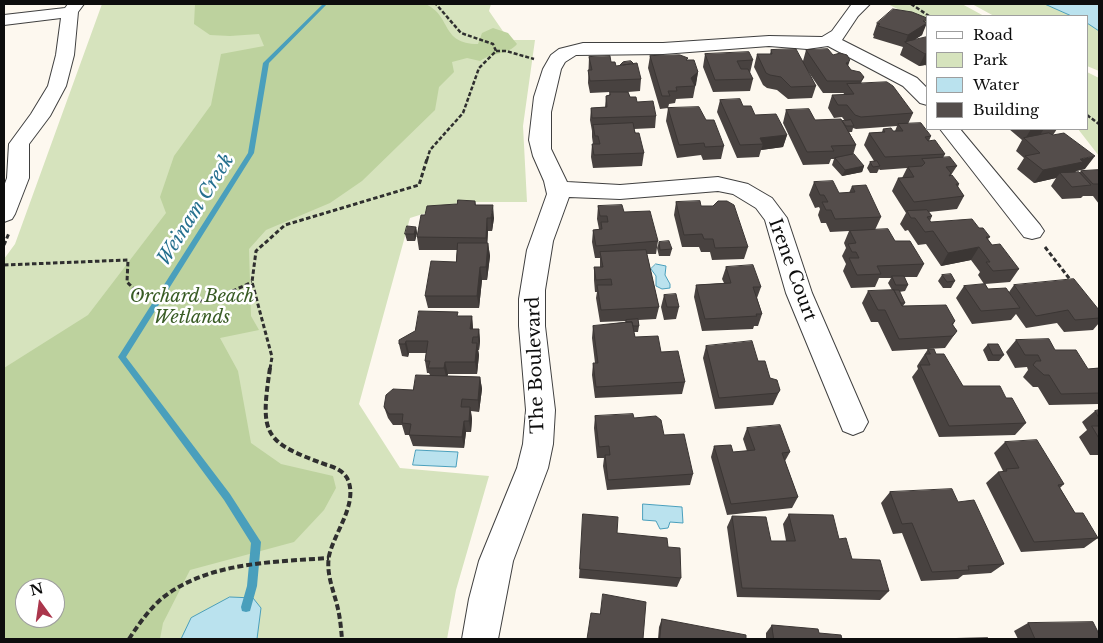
<!DOCTYPE html>
<style>
body{margin:0}
#map{position:relative;width:1103px;height:643px;overflow:hidden;background:#fdf8ef;font-family:"Libre Baskerville",serif}
canvas{display:block}
.frame{position:absolute;inset:0;border:5px solid #0d0d0d;pointer-events:none}
.legend{position:absolute;left:926px;top:15px;width:162px;height:115px;box-sizing:border-box;background:#fff;border:1px solid #9e9e9e;margin:0;padding:6px 9px;list-style:none;font-size:15px;color:#0d0d0d}
.legend li{display:flex;align-items:center;gap:10px;height:25px}
.legend b{width:25px;border:1px solid #9e9e9e}
.north{position:absolute;left:15px;top:578px;width:50px;height:50px;box-sizing:border-box;background:#fff;border:1px solid #9e9e9e;border-radius:50%;rotate:346deg;font-size:14px;font-weight:700;line-height:20px;text-align:center;color:#0d0d0d}
.north::after{content:'';display:block;margin:auto;width:18px;height:22px;background:#ab364c;clip-path:polygon(50% 0,100% 100%,50% 72%,0 100%)}
</style>
<div id="map">
<canvas width="1103" height="643"></canvas>
<div class="frame"></div>
<ul class="legend">
<li><b style="height:6px;background:#fff"></b>Road</li>
<li><b style="height:14px;background:#d6e3bd"></b>Park</li>
<li><b style="height:14px;background:#bae2ee"></b>Water</li>
<li><b style="height:14px;background:#544d4b"></b>Building</li>
</ul>
<div class="north">N</div>
</div>
<script>
const c = document.querySelector('canvas').getContext('2d');
c.lineJoin = 'round';
function fill(path, color) { c.fillStyle = color; c.fill(path, 'evenodd'); }
function strokePath(path, color, width, dash) { c.strokeStyle = color; c.lineWidth = width; c.lineCap = dash ? 'butt' : 'round'; c.setLineDash(dash || []); c.stroke(path); }
function label(font, color, halo, rows, align = 'center') {
  c.font = font + ' "Libre Baskerville",serif'; c.lineWidth = 5; c.setLineDash([]); c.textBaseline = 'middle'; c.strokeStyle = halo; c.fillStyle = color; for (const [text, x, y, turn = 0] of rows) {
    c.save(); c.translate(x, y); c.rotate((+turn || 0) * Math.PI / 180); c.textAlign = isNaN(turn) ? turn : align; if (halo) c.strokeText(text, 0, 0); c.fillText(text, 0, 0); c.restore();
  }
}
fill(new Path2D(`
 M102,4H491L489,11L509,40H535L523,126L527,202H461L410,218L359,404L400,468L489,476L456,590L447,639H4V259L15,244ZM25,588H55V618H25Z
 M888,4H962L984,16H927V25Z
 M972,4H1045L1072,16H994Z
 M1087,23L1099,31V71L1087,66Z
 M1087,72L1099,78V156L1078,129H1087Z`), '#d6e3bd');
fill(new Path2D(`
 M195,4H425C452,15 440,44 478,44L482,33L493,28L508,33L517,44C508,55 492,52 480,61L467,58L452,62L454,72L439,87L435,110L362,181L330,203L266,230L249,249L251,316L259,330L220,338L238,371L251,443L281,464L333,476L336,488L324,510L294,542L190,570L163,623L160,639H4V368L88,315L166,213L160,197L174,156L211,105L221,54L264,46L259,34L230,36L210,35L194,24ZM25,588H55V618H25Z`), '#bdd29e');
const water = new Path2D(`
 M1045,4H1099V31L1087,23V16H1072Z
 M656,264L666,266L665,275L670,284V288L662,289L656,286V276L651,269Z
 M416,450L458,452L456,467L413,465Z
 M643,504L682,507L683,523L670,522L668,528L660,529L656,521L643,520Z
 M230,597L253,598L261,608L257,639H181L191,618Z`);
fill(water, '#bae2ee');
strokePath(water, '#4a9fbc', 1);
fill(new Path2D(`
 M323,4H327L269,63L254,153L126,357L230,494L259,539L261,542L257,586L250,611L246,612L242,611L241,607L247,586L251,543L224,500L118,357L248,153L263,63Z`), '#4a9fbc');
const street = new Path2D(`
 M68,4H84L78,12L74,55L66,86L50,116L29,144V178L15,214L12,219L4,222V186L7,178L9,144L31,114L48,86L56,55L61,18L4,25V15L65,8Z
 M870,4L858,16L842,40L917,78L927,88V105L920,103L903,86L828,46L807,49L769,46L663,54L576,55L565,62L561,69L551,112V149L567,182L620,185L718,177L748,184L772,198L787,218L812,293L868,422L863,431L853,435L843,431L786,293L765,220L756,208L733,194L718,191L620,199L569,197L553,241L545,290V326L555,410L553,444L548,468L513,561L498,639H462L469,599L479,561L517,468L523,444L526,410L519,326V299L527,250L547,194L544,181L533,156L529,140L534,97L543,69L551,55L559,49L583,43H663L769,36L822,37L832,31L851,5Z
 M940,129H960L1040,225L1044,231L1040,237L1032,239L1024,237Z`);
strokePath(street, '#404040', 2);
strokePath(new Path2D(`
 M911,4L929,16
 M496,51H506L534,59
 M1087,115L1099,124
 M427,160L430,150L463,113L479,68L496,51L493,44L461,33L436,4`), '#2f2f2f', 2.5, [4, 2]);
strokePath(new Path2D(`
 M4,245L9,233
 M1045,247L1072,282
 M4,265L128,260L127,282L138,293L209,302L252,282
 M270,369L272,357L252,282L256,251L285,225L419,185L427,159`), '#2f2f2f', 3, [4.5, 2.5]);
strokePath(new Path2D(`
 M270,368C260,435 263,442 327,465C335,467 345,472 348,480C358,504 334,533 329,556C326,573 333,589 337,605C340,616 341,628 342,639
 M129,639C138,625 148,611 160,600C205,562 273,562 329,558`), '#2f2f2f', 4, [6, 3]);
fill(street, '#fff');
fill(new Path2D(`
 M925,22L922,35L914,40L927,37V66L925,65L919,66L900,55L903,47L873,38L874,36L873,35L877,23Z
 M771,50L803,61L806,50L833,55L848,66L851,70L864,77L861,83L913,113L908,124L931,136L929,141L945,154L943,158L957,166L951,175L959,184L958,187L964,196L957,209L929,212L932,216L930,221L931,222L979,228L990,237L988,239L992,245L1019,269L1010,282L985,284L988,289L1009,292L1014,285L1099,310V323L1093,330L1064,332L1057,323L1026,328L1016,314L1011,320L972,324L956,298L964,286L984,284L978,275L980,272L971,260L941,266L926,244L918,245L908,230L905,231L900,224L906,213L892,191L898,178H902L907,168L880,170L879,169L877,173H870L867,168L870,162L874,161L864,145L869,133L882,132L883,129L893,131H895L897,126L856,129L853,128L852,132H849L856,145L853,155L864,166L862,172L842,176L832,165L834,159H831L829,164L803,165L783,123L786,110L815,120L845,121L842,117L834,118L828,108L832,95H843L844,93H823L807,70L816,86L812,98L788,99L777,90L767,88L763,85L754,67L757,54H770Z
 M705,54L753,60L750,73L753,79L750,91L713,92L703,67Z
 M650,56L688,60L698,72L693,98L676,99L675,103L669,104L668,108L706,120L724,146L721,159L703,160L701,155L677,158L666,121L668,108L660,109L648,68Z
 M589,57L611,62L616,66L641,79L640,91L628,92L630,97L656,116L655,128L634,129L644,153L642,166L593,168L591,157L592,144H593L592,137V130V131L590,120L591,108L605,107L606,96L609,95L610,92L590,93L588,83Z
 M720,100L743,106L755,115L787,135L783,147L761,150L759,157L737,158L717,112Z
 M1009,129H1057L1053,135L1085,169L1076,171L1075,172L1079,173L1081,171L1099,170V204L1093,196H1083L1081,198L1062,199L1051,186L1056,178L1034,183L1017,169L1024,158L1016,151L1022,140Z
 M814,182L839,193H849L852,186L881,217L875,230L895,241L924,264L917,277H904L908,285L905,291L899,292L905,303L903,306L955,321L953,325L957,331L945,348L892,351L878,322H871L862,303L868,291L892,290L888,283L891,278H879L875,287L851,288L843,271L846,264L842,256L846,248L844,243L849,231L830,232L826,223H821L818,215L820,209L819,207L815,208L809,195Z
 M475,201L476,205L494,218L492,231H488L487,243H488L490,256L487,280H482L479,308H428L425,296L456,262L457,250H419L417,237L425,215L457,204Z
 M676,202L701,206L748,247L744,259L712,260L710,252H701L699,247H682L674,215Z
 M598,206L624,212L658,241L656,254H647L659,307L656,319L638,320L639,326L638,332H634L635,337L661,352L685,382L682,394L595,398L592,375L593,363H595L592,338L593,326L625,322L626,321L600,322L596,298L597,292H595L594,280V267H600V258H595L592,242L593,230L601,229H599L597,219Z
 M416,227L417,233L415,241H407L405,234Z
 M659,242L672,249L670,256H659L657,248Z
 M726,267L761,287L757,298L762,314L758,326H754L753,329L702,331L694,297L696,285L724,283L722,279Z
 M942,275L955,281L951,288H943L938,281Z
 M664,295L679,307L676,319L664,320L661,307Z
 M458,316H472L473,329H479L480,341L479,350H478L479,355L477,374H448L447,376L480,377L482,389L479,412L471,411L472,419L471,432H466L464,448L413,446L409,435H405L402,425H393L388,418L384,407L413,390L430,375L429,373H427L425,361L426,353H409L408,357L402,356L399,344Z
 M1016,340L1055,350L1088,369L1099,368V404L1049,405L1038,387H1033L1023,377L1028,370L1027,367L1015,368L1006,352Z
 M988,344L1004,355L999,361H988L983,350Z
 M706,346L758,361L770,378L780,390L773,405L715,409L703,358Z
 M928,349L936,354L963,386L1006,398L1026,423L1015,435L939,437L912,377L918,369L917,366Z
 M1099,410V455H1090L1079,437L1087,430L1082,422L1095,411Z
 M595,416L634,418L664,435L693,474L690,485L607,490L603,466L604,458H597L594,428Z
 M747,428L790,452L785,461L798,497L792,508L727,515L711,457L714,446L733,452L747,451L743,439Z
 M1005,442L1064,484L1060,488L1075,513L1098,538L1084,548L1021,552L986,483L998,472H1002L1003,471L994,453Z
 M890,492L958,502L1004,564L991,573L963,575L958,579L921,581L902,533L893,534L881,503Z
 M583,514L617,533L668,547L681,578L677,587L579,578Z
 M789,514L839,539L852,559L889,591L880,600L737,597L727,527L732,516L771,541H786L783,524Z
 M662,619L746,639H658L659,627Z
 M1028,623L1099,639H1018L1014,631Z
 M772,625L819,633L842,639H766V633Z`), '#484240');
fill(new Path2D(`
 M927,18L924,25L927,23L922,35L908,44L905,43L908,35Z
 M927,53V61L925,65L919,66L925,54Z
 M850,60L846,72V63Z
 M698,72L696,85L695,86L691,78Z
 M1031,129H1044L1037,139H1025Z
 M787,135L783,147L761,150L763,144L760,138Z
 M1095,156L1085,169L1076,171L1074,174L1060,173L1056,178L1034,183L1043,170L1080,159Z
 M864,166L862,172L842,176L845,170Z
 M493,205L494,218L492,231L491,218Z
 M487,218L488,231L487,251L486,238Z
 M416,227L417,233L415,241L414,234Z
 M488,243L490,256L487,280L486,267Z
 M979,247L971,260L941,266L948,253Z
 M480,267L482,280L479,308L477,296Z
 M472,316L473,329H470Z
 M479,329L480,341L479,350L478,337Z
 M406,341L409,353L408,357L405,344Z
 M477,343L479,355L477,374L475,362Z
 M445,362L448,374L447,380L444,368Z
 M480,377L482,389L479,412L478,400Z
 M470,407L472,419L471,432L469,421Z
 M464,421L466,432L464,448L462,437Z`), '#3b3634');
const building = new Path2D(`
 M893,9L912,12L927,18L923,21L927,23L908,35L878,26L880,24L877,23Z
 M927,37V53L925,54L905,42Z
 M796,49L816,86L791,87L781,77L770,75L766,73L757,54H772L771,50Z
 M828,49L833,55L840,53L847,55L850,60L846,63L851,70L860,72L864,77L861,81H827L806,50Z
 M749,52L753,60L737,61L741,69H748L753,79L715,80L705,54Z
 M680,55L688,58L686,60H694L698,72L691,78L695,86L676,87L677,91H668L670,96H662L650,56Z
 M610,56L611,62H615L616,66L637,63L641,79L590,81L588,70H592L589,57Z
 M631,61L634,64L620,65L623,62Z
 M887,82L893,86L913,113L861,117L855,115L847,105H838L832,95L854,94L847,84Z
 M610,92H628L630,97H636L637,102L653,101L656,116L592,118L591,108L607,107L606,96L610,95Z
 M740,99L743,106H751L755,115L776,114L787,135L760,138L763,144L740,145L720,100Z
 M699,107L706,120H714L724,146L705,147L704,143L679,145L668,108Z
 M809,109L815,120L841,119L856,145L831,146L834,151L807,152L786,110Z
 M851,120L854,126H846L842,121Z
 M633,123L635,133H639L644,153L594,155L592,144H600L598,136H595L593,125Z
 M921,123L931,136L925,137L928,141L935,140L945,154L885,157L869,133L885,132L883,129L891,128L893,131H903L898,124Z
 M1049,133L1053,135L1064,133L1095,156L1080,159L1083,162L1043,170L1025,156L1040,153L1024,138Z
 M854,154L864,166L845,170L835,158Z
 M950,157L957,166L946,167L951,173L949,176L952,175L959,184H956L964,196L914,202L898,178L914,177L908,167L922,166L925,163L922,159Z
 M877,161L880,166L873,167L870,162Z
 M1099,170V184H1093L1081,171Z
 M1079,172L1091,185L1072,187L1060,173Z
 M833,181L839,193L855,192L852,186L866,185L881,217L835,219L831,210H826L822,202H828L824,195H820L814,182Z
 M458,200L475,201V205H493L491,218H487L486,238L417,237L421,215H425L427,206L457,204Z
 M700,201L701,206H713L718,201H727L734,205L748,247L715,248L713,239H704L702,234L684,235L676,202Z
 M622,205L624,212L650,211L658,241L596,246L593,230L602,229L601,222H608L607,216H600L598,206Z
 M927,210L932,216L927,217L931,222L972,219L979,228H983L990,237H986L992,245L1000,244L1019,269L993,271L986,262H990L979,247L948,253L933,231L925,232L915,218H911L907,211Z
 M407,226L416,227L414,234H405Z
 M888,229L895,241H910L924,264L877,266L881,274L857,275L849,258H859L856,252H852L848,244L856,243L850,231Z
 M669,241L672,249L660,250L659,242Z
 M458,243H488L486,267H480L477,296H425L431,261L456,262Z
 M646,250L659,307L601,310L597,285H612L611,279L596,280L594,267H603L600,252Z
 M753,265L761,287H753L762,314H756L757,316L705,319L696,285L731,283L726,267Z
 M951,274L955,281L947,282L942,275Z
 M892,276H904L908,285H896Z
 M1074,279L1099,310V318L1075,320L1068,310L1036,316L1014,285Z
 M985,284L988,289L1006,288L1020,308L981,311L964,286Z
 M894,290L902,306L946,305L955,321L952,324L957,331L953,336L899,339L885,310H878L868,291Z
 M894,290H899L905,303H901Z
 M676,294L679,307H667L664,295Z
 M419,311L458,312L457,316H472L470,329H479L478,337H473L472,343H477L475,362H445L444,368H428L430,361H425L428,341H406L405,344H399V340L415,331Z
 M638,319L639,326H633L632,322H626V320Z
 M632,322L635,337L658,336L661,352L678,351L685,382L596,387L593,363H598L593,326Z
 M1049,339L1055,350H1076L1088,369L1099,368V393L1061,394L1049,375H1044L1033,365L1036,361H1041L1038,355H1025L1016,340Z
 M752,341L758,361H765L770,378L777,380L780,390L778,393L719,398L706,346Z
 M988,344H998L1004,355H993Z
 M928,349H934L936,354H944L963,386H1000L1006,398H1012L1026,423L949,426L920,365H930L925,354H930Z
 M416,375L480,377L478,400L462,399L461,407H470L469,421H464L462,437L409,435L411,424L402,423L403,414H389L384,407L386,395L393,389L413,390Z
 M1099,410V418L1095,411Z
 M633,414L634,418L656,416L661,420L664,435L684,434L693,474L608,480L605,455H610L609,446L599,447L595,416Z
 M780,425L790,452L782,453L798,497L731,504L714,446L731,445L733,452L755,450L747,428Z
 M1092,426H1099V438Z
 M1037,440L1064,484L1058,485L1075,513H1083L1098,538L1034,542L998,472L1007,471L1006,469L1019,468L1005,442Z
 M952,489L958,502L974,500L1004,564L968,566L969,570L932,572L912,523L902,524L890,492Z
 M583,514L618,517L617,533L667,538L668,547L680,548L681,578L580,569Z
 M789,514L833,515L839,539L846,538L852,559L880,560L889,591L742,588L732,516L766,517L771,541H795Z
 M603,594L646,602L643,639H587L591,613L600,614Z
 M662,619L746,635V639H660Z
 M1093,622L1099,634V639H1035L1028,623Z
 M772,625L818,629L819,633L841,635L842,639H774Z
 M988,638L989,639H936Z`);
fill(building, '#544d4b');
strokePath(building, '#3b3634', 1);
label('18px', '#0d0d0d', '#fff', [
 ["Irene Court",792,270,70],
 ["The Boulevard",536,365,-92]
]);
label('italic 18px', '#395c25', '#fff', [
 ["Orchard Beach",192,297],
 ["Wetlands",192,318]
]);
label('italic 19px', '#26708f', '#fff', [
 ["Weinam Creek",196,210,-58]
]);
</script>
